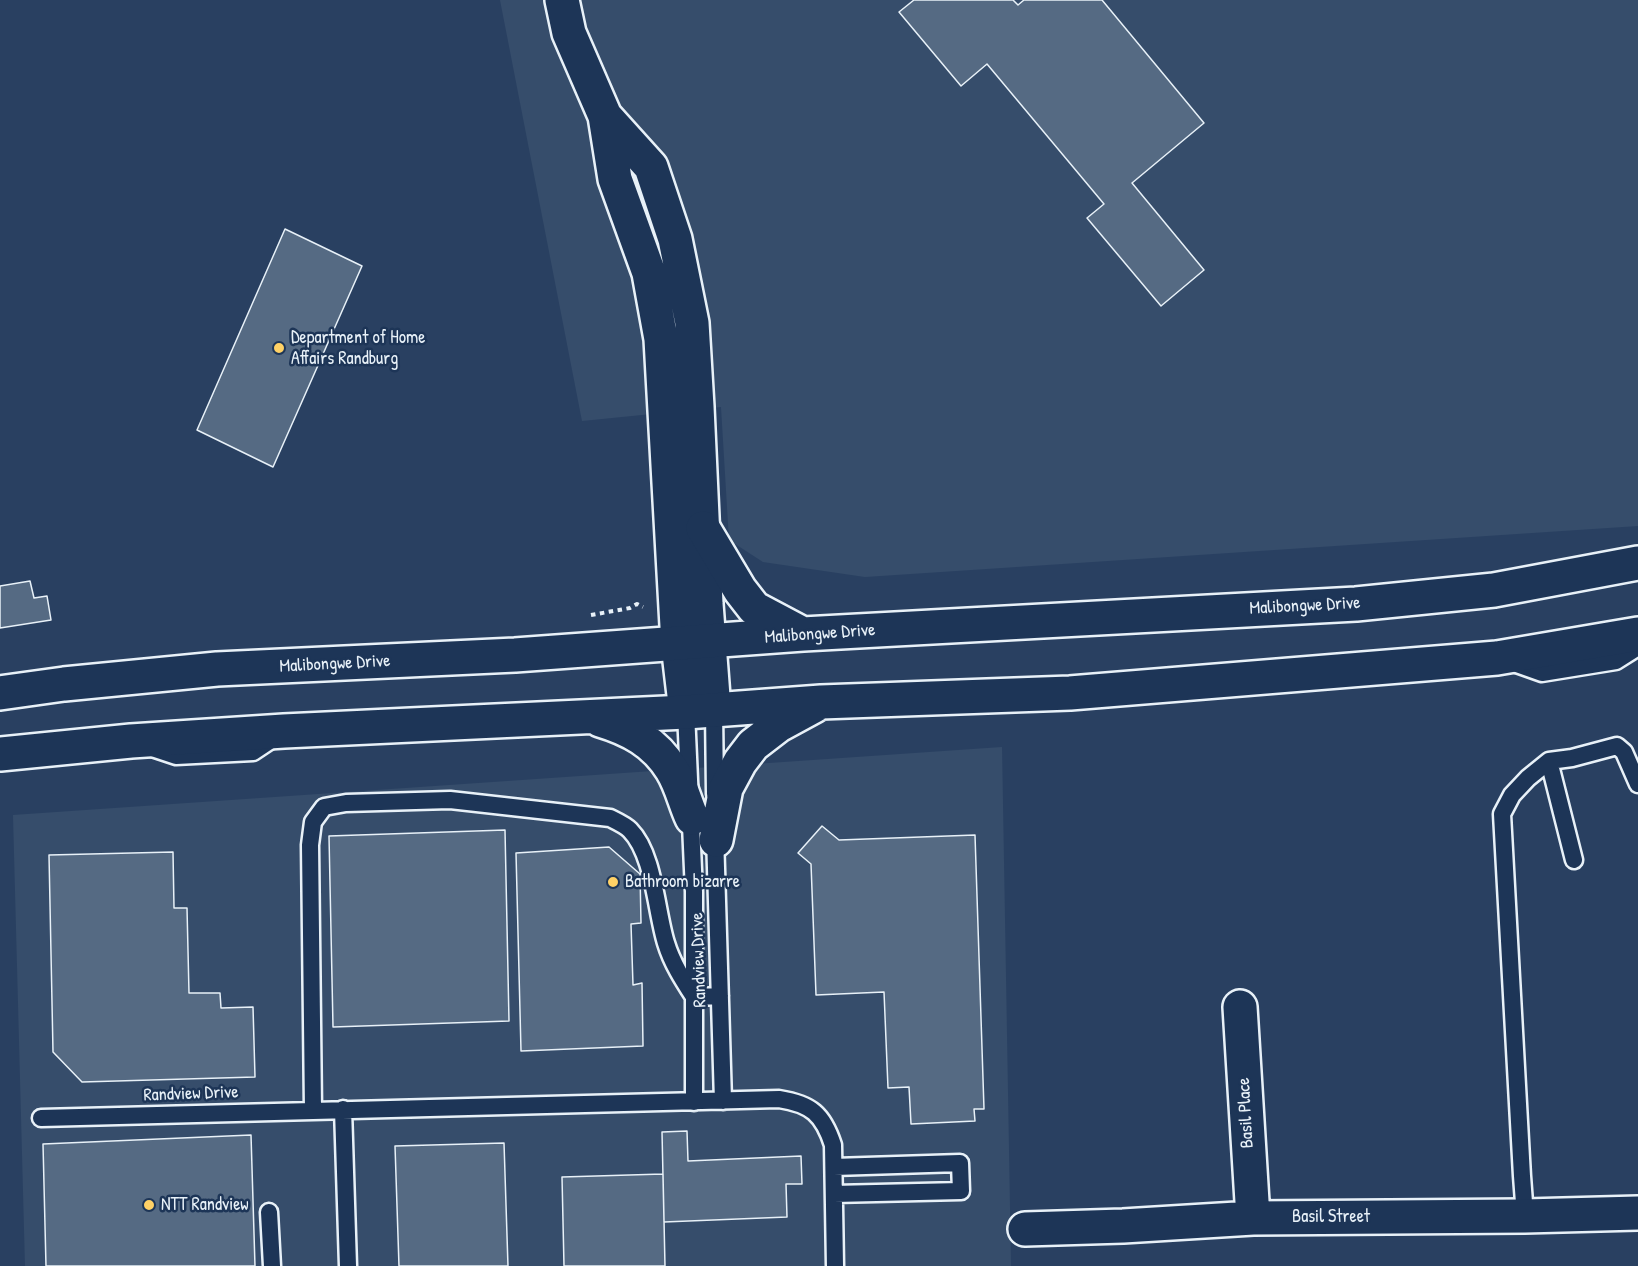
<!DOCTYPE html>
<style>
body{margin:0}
canvas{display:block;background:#294061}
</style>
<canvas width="1638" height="1266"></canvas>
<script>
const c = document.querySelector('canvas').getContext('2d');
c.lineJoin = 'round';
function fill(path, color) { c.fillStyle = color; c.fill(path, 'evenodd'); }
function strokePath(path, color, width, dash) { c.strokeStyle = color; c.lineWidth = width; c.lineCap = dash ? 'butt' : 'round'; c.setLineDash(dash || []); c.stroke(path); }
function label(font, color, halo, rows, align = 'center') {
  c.font = font + ' "Patrick Hand",sans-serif'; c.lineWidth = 5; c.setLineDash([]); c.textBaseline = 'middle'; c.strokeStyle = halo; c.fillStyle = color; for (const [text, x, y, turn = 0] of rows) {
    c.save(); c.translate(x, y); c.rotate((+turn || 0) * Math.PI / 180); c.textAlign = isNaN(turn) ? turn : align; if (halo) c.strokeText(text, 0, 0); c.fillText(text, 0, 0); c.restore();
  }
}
fill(new Path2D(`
 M500,0H1638V526L865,577L763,562L729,540L721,407L582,421Z
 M1002,747L1011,1266H25L13,815Z`), '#364d6b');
const building = new Path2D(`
 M914,0H1013L1018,5L1024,0H1102L1204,123L1132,183L1204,270L1161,306L1087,218L1104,204L987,64L961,86L899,12Z
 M285,229L362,266L273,467L197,430Z
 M30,581L34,598L47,596L51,620L0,628V586Z
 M822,826L839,840L975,835L984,1109H974L975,1121L911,1124L909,1087L888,1088L884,992L816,995L811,864L798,853Z
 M505,830L509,1021L333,1027L329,836Z
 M609,847L640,874L641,923L631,924L633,985L642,983L643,1046L521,1051L516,853Z
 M173,852L174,908H187L189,993H220L221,1008L253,1007L255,1077L82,1082L53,1052L49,855Z
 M687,1131L688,1161L801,1156L802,1184H786L787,1217L664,1222L662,1132Z
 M251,1135L255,1266H46L43,1144Z
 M504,1143L508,1266H399L395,1146Z
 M663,1174L665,1266H564L562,1177Z`);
fill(building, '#556a83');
strokePath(building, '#e8f1f8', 1.5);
const lane = new Path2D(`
 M1511,662L1542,673L1616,661L1638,647
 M714,710L715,794
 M686,712L694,892V1102
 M152,748L176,756L253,752L274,738
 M1549,761L1574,860
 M715,835L723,1101
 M343,1109L348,1266
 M313,1110L310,845L313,822L324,807L346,803L450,800L610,818C616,821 625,825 630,830C654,854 656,911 666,943C672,963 683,980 694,997L720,996
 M41,1118L779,1099C811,1104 823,1114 833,1145L835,1266
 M834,1167L960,1163L961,1191L834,1194
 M269,1212L272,1266
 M1525,1216L1522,1176L1502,814L1512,795L1528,778L1549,761L1572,758L1617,746L1624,752L1638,784`);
const street = new Path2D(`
 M562,0L569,33L605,116L615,179L649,273L661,339L678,644L686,712
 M605,116L651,167L675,239L692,323L697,407L706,604L714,710
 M1240,1007L1253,1218
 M1025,1229L1123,1226L1253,1218L1525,1216L1638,1213`);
const secondary = new Path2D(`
 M703,528L740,590L754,608L803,634
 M0,693L64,684L217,669L515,655L803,634L1356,604L1494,590L1638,563
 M600,720C630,729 655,742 672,770C681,784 685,803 692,818
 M0,754L131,741L284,731L686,712L821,702L1070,693L1497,658L1638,634
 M716,840L726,788L740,762L753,745L779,725L814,706`);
strokePath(lane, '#e8f1f8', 21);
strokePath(street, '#e8f1f8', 38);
strokePath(secondary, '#e8f1f8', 38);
strokePath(new Path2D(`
 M591,615L630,608L637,604L643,607`), '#e8f1f8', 4, [4.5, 4.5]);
strokePath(lane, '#1d3557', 16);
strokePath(street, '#1d3557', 33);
strokePath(secondary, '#1d3557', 33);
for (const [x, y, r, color] of [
 [279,348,6,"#ffd166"],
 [613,882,6,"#ffd166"],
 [149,1205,6,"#ffd166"]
]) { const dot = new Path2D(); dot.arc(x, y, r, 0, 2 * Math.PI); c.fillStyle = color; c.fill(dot); strokePath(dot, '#1d3557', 2); }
label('18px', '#e8f1f8', '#1d3557', [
 ["Department of Home",291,338],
 ["Affairs Randburg",291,359],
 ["Bathroom bizarre",625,882],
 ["NTT Randview",161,1205]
], 'left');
label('18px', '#e8f1f8', '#1d3557', [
 ["Malibongwe Drive",1305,606,-3],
 ["Malibongwe Drive",820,634,-4],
 ["Malibongwe Drive",335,664,-3],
 ["Randview Drive",699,960,-92],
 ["Randview Drive",191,1094,-2],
 ["Basil Place",1246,1113,-93],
 ["Basil Street",1331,1217]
]);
</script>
